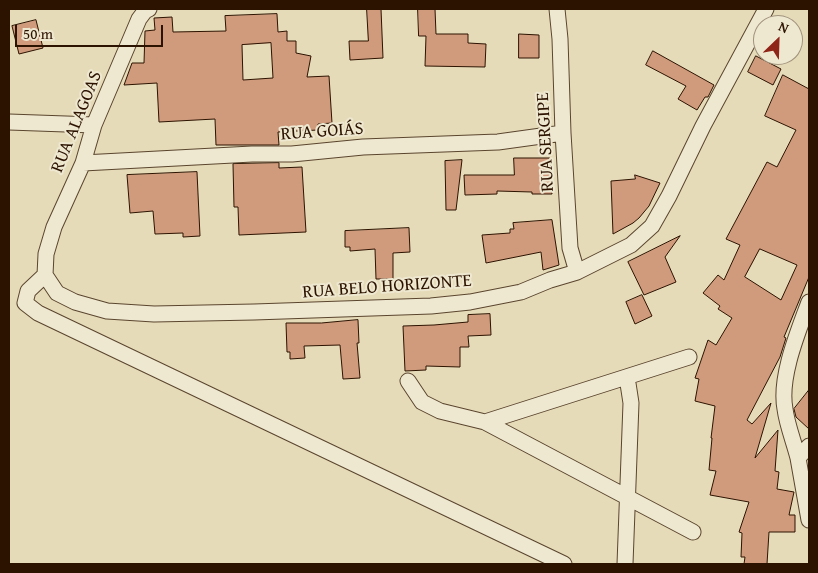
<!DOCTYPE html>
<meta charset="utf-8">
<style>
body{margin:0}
#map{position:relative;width:818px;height:573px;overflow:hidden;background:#e6dbb8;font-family:"Gentium Book Plus",serif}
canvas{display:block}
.frame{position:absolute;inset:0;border:10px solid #2c1300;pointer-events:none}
.north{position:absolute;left:753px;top:15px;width:50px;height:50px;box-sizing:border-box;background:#efe8d1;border:1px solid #a1937d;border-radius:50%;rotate:24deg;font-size:14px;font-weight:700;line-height:20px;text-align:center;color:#2c1300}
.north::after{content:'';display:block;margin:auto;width:18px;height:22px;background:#8f2418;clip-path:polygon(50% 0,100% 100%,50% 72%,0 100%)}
.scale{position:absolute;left:15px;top:25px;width:148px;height:22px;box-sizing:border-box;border:2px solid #2c1300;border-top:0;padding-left:6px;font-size:15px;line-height:18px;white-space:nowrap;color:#2c1300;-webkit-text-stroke:4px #efe8d1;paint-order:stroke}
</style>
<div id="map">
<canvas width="818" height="573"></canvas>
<div class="frame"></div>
<div class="north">N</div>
<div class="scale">50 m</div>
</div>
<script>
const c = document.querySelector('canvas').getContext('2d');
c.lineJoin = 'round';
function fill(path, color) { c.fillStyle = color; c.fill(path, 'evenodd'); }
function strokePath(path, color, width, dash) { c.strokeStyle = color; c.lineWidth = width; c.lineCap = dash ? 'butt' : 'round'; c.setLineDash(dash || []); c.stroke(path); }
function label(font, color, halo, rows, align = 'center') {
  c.font = font + ' "Gentium Book Plus",serif'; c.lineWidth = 4; c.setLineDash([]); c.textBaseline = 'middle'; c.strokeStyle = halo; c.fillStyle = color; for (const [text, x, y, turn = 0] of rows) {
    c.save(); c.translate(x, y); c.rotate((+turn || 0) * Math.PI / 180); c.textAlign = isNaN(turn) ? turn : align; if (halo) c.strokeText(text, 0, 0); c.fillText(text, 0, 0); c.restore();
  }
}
const building = new Path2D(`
 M367,9H381L383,58L350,60L349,41H368Z
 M418,9H435L436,34H468V43L486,44L485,67L425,66L426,36H419Z
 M277,14L278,32L287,31V41H296V53L311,56L307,77L329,76L332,123L318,124V130L278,132L279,145H216L215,119L159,122L157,83L124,85L132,63H144L145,31L155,30L154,18L172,17L173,32L226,31L225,16ZM271,43L273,78L243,80L242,45Z
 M36,20L43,48L19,54L12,26Z
 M519,34L539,35V58H519Z
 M653,51L714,85L708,97H705L697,110L678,99L686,86L646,65Z
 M756,56L781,69L773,85L748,72Z
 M783,75L809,89V277L784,337L786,338L780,357L747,420L752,424L771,403L755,458L778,430L775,471L779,472L777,489L794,492L789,515H795V532H769L767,564H744L745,557H741L742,533L739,532L749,502L710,495L716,471L709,470L712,438H711L715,406L695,401L699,379L695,378L708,340L716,345L732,318L718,309L720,306L703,293L718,275L724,280L740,245L726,239L767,162L777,167L796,130L765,116ZM760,249L797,265L781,300L745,277Z
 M514,158H550L552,194H532V192L497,191V194L465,195L464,175H514Z
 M462,160L456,210H446L445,161Z
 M279,163V168L302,167L306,232L239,235L238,207H234L233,164Z
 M197,172L200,236L183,237V233L155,234L153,211L130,213L127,175Z
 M635,175L660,183L649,206L639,218L633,223L613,234L611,181L635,179Z
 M552,220L559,265L543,270L541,252L486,263L482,235L510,233V229H514L513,223Z
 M409,228L410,252L393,253V279H376L375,249L350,251V247H345V231Z
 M680,236L665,257L676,282L644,295L628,262Z
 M642,295L652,316L635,324L626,302Z
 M490,314L491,335L468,336L469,347H460V367L426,366V370L405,371L403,326L434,325L468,322V315Z
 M358,320L359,343H357L360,378L343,379L340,345L304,346L305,358L290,359V352H287L286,323H321Z
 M809,390V429L796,417L794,409Z`);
fill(building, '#d09a7d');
strokePath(building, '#2c1300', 1);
const minor = new Path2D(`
 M149,9L145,11L139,19L94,125L83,163L54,227L46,254L45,275L57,293L75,302L107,311L154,314L254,312L431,306L470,302L521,292L550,280L577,272L631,245L652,226L669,196L703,126L766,9
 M557,9L560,39L563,133L570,248L577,272
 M9,122L94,125
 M83,163L252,154H292L363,147L498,142L563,133
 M45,275L28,291L25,303L38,313L564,564
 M809,302C798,332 779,377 785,409C787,425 794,442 798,458L809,446
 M689,357L485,422L693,532
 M408,381L422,402L440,411L485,422
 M798,458L809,520
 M625,564L631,403L627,377`);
strokePath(minor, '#5a452e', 17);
strokePath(minor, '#efe8d1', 15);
label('18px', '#2c1300', '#efe8d1', [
 ["RUA ALAGOAS",77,122,-68],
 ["RUA GOIÁS",322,132,-4],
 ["RUA SERGIPE",546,142,-93],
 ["RUA BELO HORIZONTE",387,287,-4]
]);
</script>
